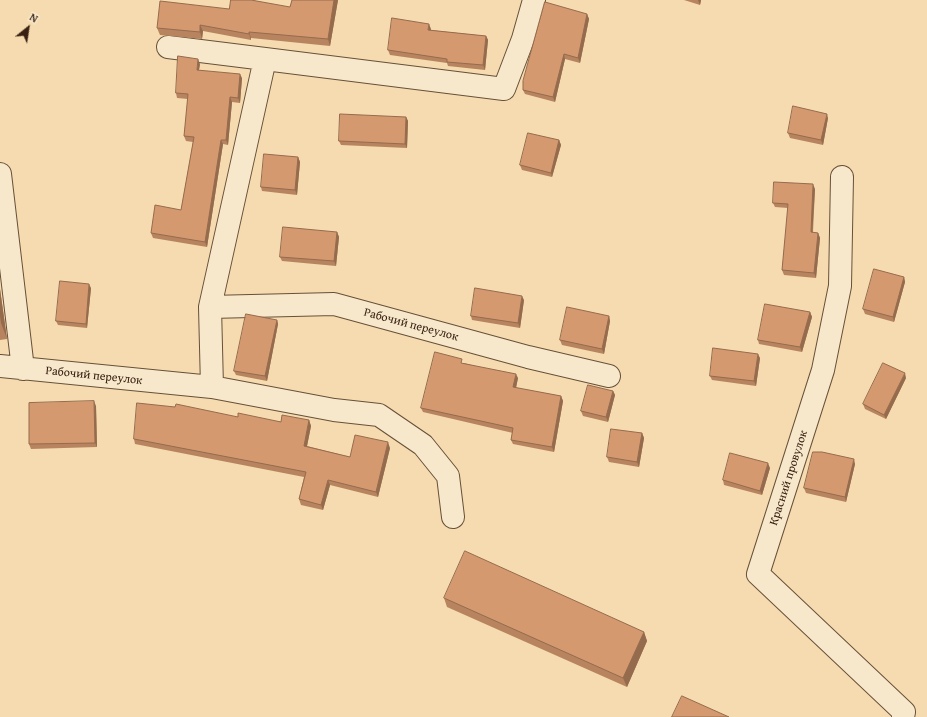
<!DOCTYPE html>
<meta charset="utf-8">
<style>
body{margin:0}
#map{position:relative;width:927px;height:717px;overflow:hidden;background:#f5dbaf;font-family:"Gentium Book Plus",serif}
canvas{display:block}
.north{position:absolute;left:8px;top:8px;width:40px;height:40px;-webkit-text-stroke:3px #f8e8cb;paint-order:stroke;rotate:30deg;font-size:11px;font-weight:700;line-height:16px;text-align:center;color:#382112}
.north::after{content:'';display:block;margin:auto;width:14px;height:18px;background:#382112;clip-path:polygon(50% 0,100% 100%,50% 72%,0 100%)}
</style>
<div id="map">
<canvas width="927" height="717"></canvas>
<div class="north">N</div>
</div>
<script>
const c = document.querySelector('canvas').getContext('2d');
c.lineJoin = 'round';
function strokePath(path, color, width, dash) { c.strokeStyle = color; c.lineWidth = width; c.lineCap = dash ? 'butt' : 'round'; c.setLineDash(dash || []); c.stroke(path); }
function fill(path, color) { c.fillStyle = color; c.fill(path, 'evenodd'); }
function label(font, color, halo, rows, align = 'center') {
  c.font = font + ' "Gentium Book Plus",serif'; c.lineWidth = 4; c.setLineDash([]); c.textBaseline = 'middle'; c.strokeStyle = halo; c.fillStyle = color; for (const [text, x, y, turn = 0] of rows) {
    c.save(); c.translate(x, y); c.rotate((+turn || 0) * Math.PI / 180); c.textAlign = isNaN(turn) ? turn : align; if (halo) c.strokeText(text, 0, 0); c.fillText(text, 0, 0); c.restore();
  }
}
const minor = new Path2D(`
 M168,47L265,59
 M0,174L23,369
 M842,177L840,286L823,370L758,574L904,712L903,717
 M210,307L334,304L528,357L609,376
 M0,366L212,387L334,410L379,415L423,445L448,476L453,517
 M212,387L210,307L265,59L504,89L523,39L534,0`);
strokePath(minor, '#675039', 24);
strokePath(minor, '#f8e8cb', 22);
fill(new Path2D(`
 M292,0H338L330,46L251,38V40L203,31L202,39L160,35L157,28L290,7Z
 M684,0H701L700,5Z
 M587,14L589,19L580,63L565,59L555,102L525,94L523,90Z
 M431,29L430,30L486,36L488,40L485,70L448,66L447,63L390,55L388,50Z
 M200,64L199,70L242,78L240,103L232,102L228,145L223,144L207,247L153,238L151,233L181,210L193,142L186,141L184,136L188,99L177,98L176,93Z
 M406,117L408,121L407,148L341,145L339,141Z
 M828,118L823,145L790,138L788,133Z
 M559,140L561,145L552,177L522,170L520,165Z
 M298,157L300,162L297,195L262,191L261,187Z
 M815,189L813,232L818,233L820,238L816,278L784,275L782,270L788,208L775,207L773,203Z
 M337,232L339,237L336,266L282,261L280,257Z
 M904,277L905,282L894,322L865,314L863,309Z
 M91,288L87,328L58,325L56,321Z
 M0,289L7,339L0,340Z
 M524,300L520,328L472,320L471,316Z
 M810,312L812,317L802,352L759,344L758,340Z
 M609,316L610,321L604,354L562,345L560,340Z
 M277,320L278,324L267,381L236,375L234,371Z
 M760,358L756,386L712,380L710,376Z
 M464,363L518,378L516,388L561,396L563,401L554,452L513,444L511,440L513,433L423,412L421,408Z
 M906,378L886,419L865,409L863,404Z
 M613,391L615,395L608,422L583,416L581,411Z
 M96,406L97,447L31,449L29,444Z
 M238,417L281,422L309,420L311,426L307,446L350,457L390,448L378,497L330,485L323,510L301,505L299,499L304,477L135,444L134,439Z
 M642,433L644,438L639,467L609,462L607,457Z
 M855,464L846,502L806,493L804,488Z
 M770,468L762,495L724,485L723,480Z
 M444,598L644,632L647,641L627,687L447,607Z`), '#b7845f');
fill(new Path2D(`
 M334,0H338L330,46L328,39Z
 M698,0H701L700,5Z
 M587,14L589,19L580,63L578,58Z
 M429,24L431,29L430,34L428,30Z
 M200,25L203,31L202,39L200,32Z
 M249,32L251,38V40L249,34Z
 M486,36L488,40L485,70L483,65Z
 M564,54L565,59L555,102L553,97Z
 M198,59L200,64L198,75L197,70Z
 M240,74L242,78L240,103L238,98Z
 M230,97L232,102L228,145L226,140Z
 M827,114L828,118L823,145L821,140Z
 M406,117L408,121L407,148L405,144Z
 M221,140L223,144L207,247L205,242Z
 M559,140L561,145L552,177L551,173Z
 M298,157L300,162L297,195L295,190Z
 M813,184L815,189L812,237L811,232Z
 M337,232L339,237L336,266L334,261Z
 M818,233L820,238L816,278L814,273Z
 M904,277L905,282L894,322L893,317Z
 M89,284L91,288L87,328L86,324Z
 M0,289L7,339L1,323L0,316Z
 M522,296L524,300L520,328L518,323Z
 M810,312L812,317L802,352L800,347Z
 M609,316L610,321L604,354L602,349Z
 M277,320L278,324L267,381L265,376Z
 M758,354L760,358L756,386L754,381Z
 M905,373L906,378L886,419L884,415Z
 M516,374L518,378L515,392L513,387Z
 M613,391L615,395L608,422L606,417Z
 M561,396L563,401L554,452L552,447Z
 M94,401L96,406L97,447L95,443Z
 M309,420L311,426L306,451L304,446Z
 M642,433L644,438L639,467L637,462Z
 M388,442L390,448L378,497L376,492Z
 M854,459L855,464L846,502L845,497Z
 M768,463L770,468L762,495L760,491Z
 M328,480L330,485L323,510L321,505Z
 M644,632L647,641L627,687L623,678Z`), '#956b4e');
const building = new Path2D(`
 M231,0H251L290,7L292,0H334L328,39L249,32V34L200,25V32L157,28L160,1L229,9Z
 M545,2L587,14L578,58L564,54L553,97L523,90V81Z
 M392,18L429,24L428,30L486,36L483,65L447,62V59L388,50Z
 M178,56L198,59L197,70L240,74L238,98L230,97L226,140H221L205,242L151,233L155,205L181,210L194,137L184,136L188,94L176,93Z
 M793,106L827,114L821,140L788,133Z
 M340,114L406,117L405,144L339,141Z
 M528,133L559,140L551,173L520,165Z
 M264,154L298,157L295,190L261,187Z
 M774,182L813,184L811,232L818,233L814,273L782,270L788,204L773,203Z
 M283,227L337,232L334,261L280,257Z
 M874,269L904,277L893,317L863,309Z
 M60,281L89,284L86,324L56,321Z
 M475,288L522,296L518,323L471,316Z
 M765,304L810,312L800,347L758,340Z
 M567,307L609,316L602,349L560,340Z
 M246,314L277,320L265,376L234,371Z
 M713,348L758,354L754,381L710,376Z
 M435,352L462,359L461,363L516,374L513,387L561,396L552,447L511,440L513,428L421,408Z
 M883,363L905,373L884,415L863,404Z
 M588,385L613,391L606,417L581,411Z
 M94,401L95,443L29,444V403Z
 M137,403L175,407L176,404L238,417V413L281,422L282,415L309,420L304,446L350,457L355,435L388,442L376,492L328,480L321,505L299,499L306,472L134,439Z
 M611,429L642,433L637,462L607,457Z
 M813,452H822L854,459L845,497L804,488Z
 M730,453L768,463L760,491L723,480Z
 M465,551L644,632L623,678L444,598Z
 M682,696L729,717H672Z`);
fill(building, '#d5996f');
strokePath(building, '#956b4e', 1);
label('12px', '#382112', '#f8e8cb', [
 ["Рабочий переулок",411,325,15],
 ["Рабочий переулок",94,376,6],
 ["Красний провулок",789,478,-72]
]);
</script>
